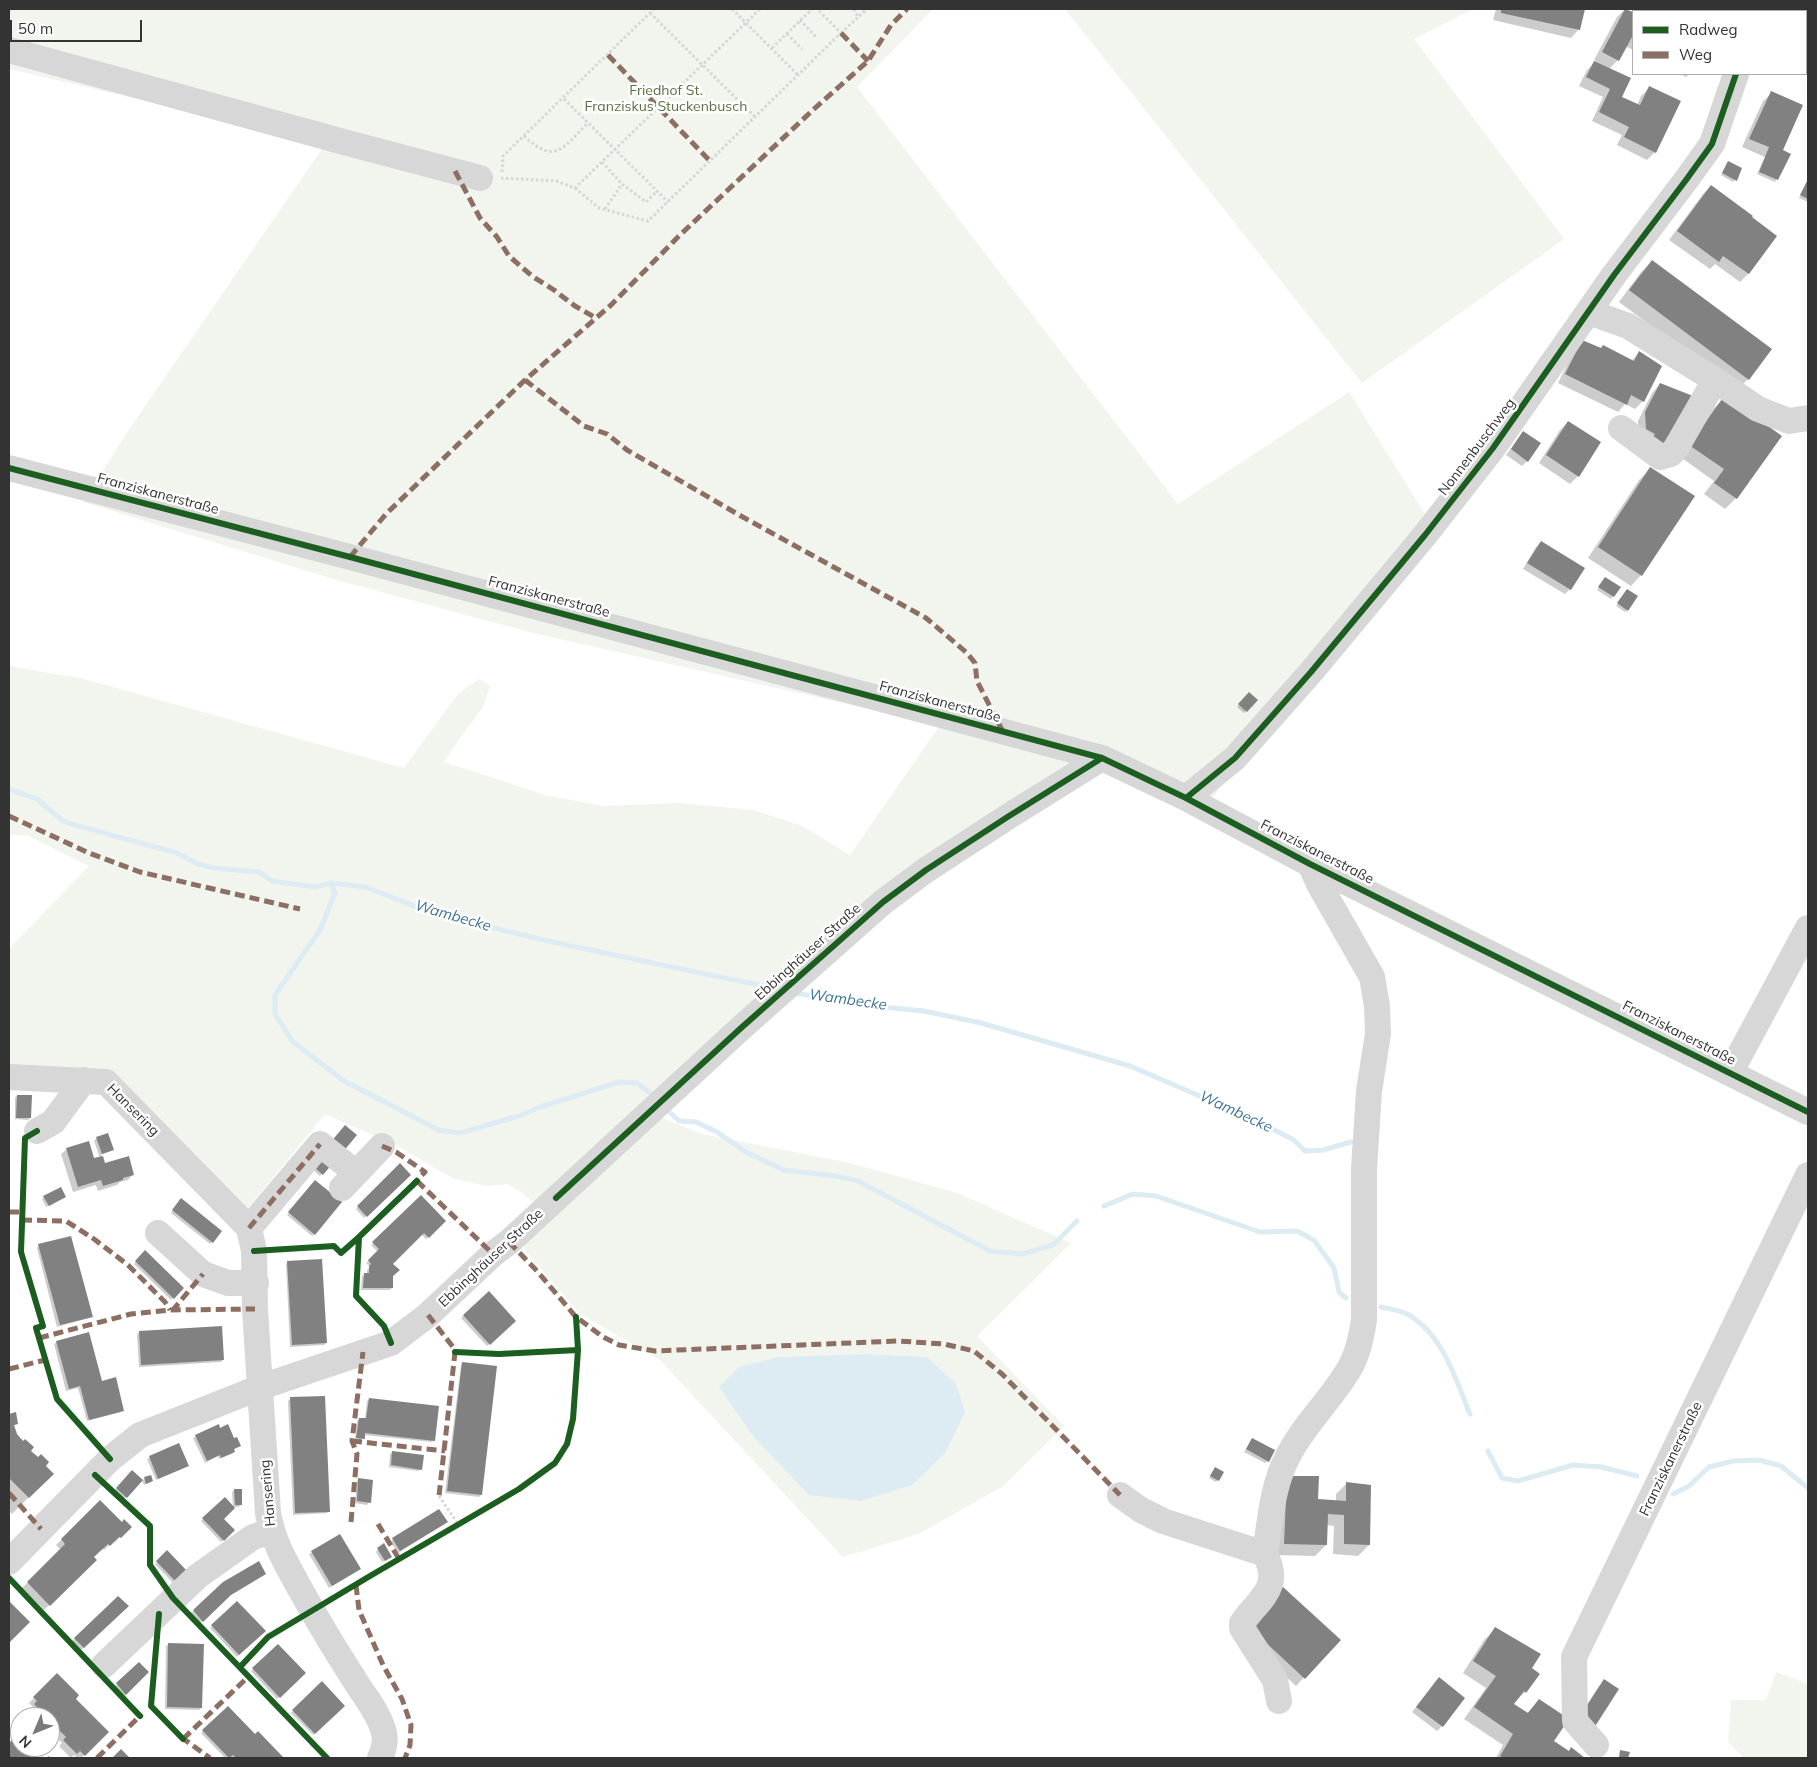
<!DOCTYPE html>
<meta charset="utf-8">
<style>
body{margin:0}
#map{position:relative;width:1817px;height:1767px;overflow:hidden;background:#fff;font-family:Mulish,sans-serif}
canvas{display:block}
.frame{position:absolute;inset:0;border:10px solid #333;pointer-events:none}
.legend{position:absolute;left:1632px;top:10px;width:175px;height:65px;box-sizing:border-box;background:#fff;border:1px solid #adadad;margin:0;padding:6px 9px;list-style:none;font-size:15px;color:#333}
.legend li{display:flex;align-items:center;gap:10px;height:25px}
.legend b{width:25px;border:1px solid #adadad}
.north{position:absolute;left:10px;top:1707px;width:50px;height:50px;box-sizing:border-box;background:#fff;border:1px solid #adadad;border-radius:50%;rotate:225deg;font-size:14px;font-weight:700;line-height:20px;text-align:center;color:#333}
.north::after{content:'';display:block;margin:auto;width:18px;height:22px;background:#7a7a7a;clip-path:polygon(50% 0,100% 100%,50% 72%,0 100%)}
.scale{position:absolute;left:10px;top:20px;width:132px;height:22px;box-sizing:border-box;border:2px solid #333;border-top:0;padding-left:6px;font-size:15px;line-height:18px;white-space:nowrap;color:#333;-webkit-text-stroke:4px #fff;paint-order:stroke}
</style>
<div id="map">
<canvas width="1817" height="1767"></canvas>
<div class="frame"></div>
<ul class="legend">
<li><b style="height:6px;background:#1b5e20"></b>Radweg</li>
<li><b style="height:6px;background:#8d6e63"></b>Weg</li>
</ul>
<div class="north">N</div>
<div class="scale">50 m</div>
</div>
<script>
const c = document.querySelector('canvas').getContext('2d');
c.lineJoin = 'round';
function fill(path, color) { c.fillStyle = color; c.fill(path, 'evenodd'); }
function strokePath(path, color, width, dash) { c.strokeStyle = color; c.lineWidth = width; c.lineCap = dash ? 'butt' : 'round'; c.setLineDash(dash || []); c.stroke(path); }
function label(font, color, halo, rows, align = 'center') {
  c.font = font + ' Mulish,sans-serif'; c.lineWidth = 5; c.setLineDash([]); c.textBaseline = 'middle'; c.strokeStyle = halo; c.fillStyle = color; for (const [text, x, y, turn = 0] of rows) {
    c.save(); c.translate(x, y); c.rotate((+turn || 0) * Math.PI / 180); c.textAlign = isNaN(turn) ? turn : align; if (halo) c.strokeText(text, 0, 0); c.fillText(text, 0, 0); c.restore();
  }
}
fill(new Path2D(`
 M9,9H933L857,87L1178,504L1349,392L1438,535L1222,784L1210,802L1101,768L903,893L655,1115L702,1134L850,1163L957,1193L1071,1243L977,1336L1064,1426L1002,1487L918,1534L843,1557L660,1360L579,1313L524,1249V1237L546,1213L520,1191L507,1184L488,1186L454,1179L396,1145L325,1114L247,1209L145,1107L9,1069V949L89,866L27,835H9V666L84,679L404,768L458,694L479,679L490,686L483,707L460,738L444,762L545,795L603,806L679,803L753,810L802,826L850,855L940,725L529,632L337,580L83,502L126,434L326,143L9,69ZM867,1354L927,1357H778Z
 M1065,9H1473L1414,39L1564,239L1362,383Z
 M1776,1672L1808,1684V1758H1744L1728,1742L1731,1700H1766Z`), '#f1f5ed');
fill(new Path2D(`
 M867,1354L927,1357L956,1384L965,1412L945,1453L912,1485L861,1501L809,1495L753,1436L719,1387L739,1367L778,1357Z`), '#ddebf3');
fill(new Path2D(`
 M1496,9H1584L1579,29L1571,38L1493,20Z
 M1625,9L1633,13V50L1625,46L1618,60L1609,69L1620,97L1637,105L1641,96L1649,88L1655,152L1647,160L1617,145L1622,135L1592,121L1603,97L1579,86L1587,70L1596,61L1594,60L1617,17Z
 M1680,74H1689L1686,77Z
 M1772,93L1782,151L1789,154L1775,182L1757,174L1765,157L1742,147L1763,101Z
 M1728,162L1735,180L1733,182L1721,175Z
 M1808,180V202L1799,198Z
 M1711,186L1775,236L1748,274L1740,282L1715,264L1710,269L1669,240L1703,194Z
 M1652,262L1770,350L1748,379L1737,390L1619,302L1641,272Z
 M1575,349L1631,361L1639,353L1643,401L1635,409L1625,404L1618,412L1558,383Z
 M1660,384L1663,446L1638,438V421L1652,393Z
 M1725,397L1736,498L1725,509L1704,494L1714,481L1679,456L1714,408Z
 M1568,422L1578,476L1570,484L1539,463L1560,430Z
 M1523,432L1527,461L1522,466L1506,455Z
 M1650,469L1641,575L1631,586L1588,558L1639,480Z
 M1541,542L1570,589L1565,594L1523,569L1536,547Z
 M1605,578L1619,587L1611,599L1597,590Z
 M1627,590V610L1625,612L1616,606Z
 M1249,694L1256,700L1244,713L1237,707Z
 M17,1096L30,1117L28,1120L15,1119V1098Z
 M97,1138L112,1150L101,1155L104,1165L133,1174L128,1180L120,1182L117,1185L98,1191L96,1185L73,1192L61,1154L67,1149L93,1160L100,1158L94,1141Z
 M332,1163L320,1176L311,1168Z
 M400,1164L410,1175L364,1218L356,1209Z
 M312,1184L314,1234L312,1236L287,1215Z
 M44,1197H65L46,1207L42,1199Z
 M420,1197L444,1221L426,1239L421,1234L391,1264L392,1288L390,1290H361L362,1276L367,1274V1270L370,1267L366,1263L378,1252L371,1245Z
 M179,1202L212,1242L210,1244L171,1213Z
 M39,1245L91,1316L89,1318L57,1327L37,1248Z
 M145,1252L182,1288L171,1300L134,1264Z
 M288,1262L326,1343L324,1345L290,1347L286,1264Z
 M489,1293L515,1321L487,1346L461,1318Z
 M221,1328L223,1360L221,1362L139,1367L137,1335L139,1332Z
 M57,1342L101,1382L123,1410L121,1412L87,1421L78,1388L66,1391L54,1344Z
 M463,1363L481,1495L479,1497L445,1493L461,1365Z
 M291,1398L329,1511L327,1513L293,1515L288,1401Z
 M369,1399L434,1440L432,1442L364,1435L361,1441L355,1440L357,1421L359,1419H365L367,1401Z
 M15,1414L17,1423L13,1427L16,1435L52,1474L12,1514L9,1510V1415Z
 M220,1429L239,1446L233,1450V1452L231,1454L219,1459L218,1456L205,1463L193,1438L196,1436Z
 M1252,1439L1268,1461L1265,1463L1244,1452Z
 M178,1445L187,1466L156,1480L147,1459Z
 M392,1452L421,1469L418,1471L389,1467L390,1454Z
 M1213,1471L1218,1480L1216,1482L1209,1478Z
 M132,1472L141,1480L124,1499L114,1491Z
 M144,1479L152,1481L144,1485L142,1481Z
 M359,1479L369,1502L367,1505L355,1503L357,1481Z
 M1347,1483L1369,1545L1358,1556L1333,1554L1334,1526L1327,1525L1326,1545L1315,1556L1274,1555L1276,1488L1317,1500L1336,1501V1494Z
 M235,1490L241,1504L239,1507H233L232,1492Z
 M225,1498L222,1519L233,1530L221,1542L201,1521Z
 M100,1502L122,1523L130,1527L115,1542L113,1541L104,1550L102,1548L92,1557L95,1560L44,1610L22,1588L61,1550L56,1545Z
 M444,1524L398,1553L391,1542L393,1539Z
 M340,1535L357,1571L329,1588L309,1554Z
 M378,1549L388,1559L382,1562L376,1552Z
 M167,1552L187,1573L175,1585L155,1564Z
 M262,1576L227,1597L200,1623L191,1613L223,1583Z
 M118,1598L127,1606L81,1650L72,1641Z
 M237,1602L264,1631L237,1657L210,1628Z
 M1495,1629L1531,1668L1525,1692L1513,1704L1526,1714L1539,1701L1553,1741L1568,1752L1571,1749L1583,1758H1496L1503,1745L1464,1719L1486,1688L1463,1673L1484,1640Z
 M1240,1634L1339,1640L1296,1686Z
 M169,1644L201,1708L199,1710L165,1709L166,1646Z
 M278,1645L304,1673L277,1699L251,1671Z
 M139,1663L147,1672L124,1696L115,1686Z
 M57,1675L74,1699L108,1732L81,1758H77L74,1755L71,1758L59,1746L62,1743L52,1733L50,1735V1717H36L30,1710L33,1707L29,1703Z
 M1604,1681L1617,1690L1575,1723L1599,1686Z
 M322,1683L344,1706L313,1735L291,1713Z
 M1434,1684L1442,1726L1437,1731L1412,1712Z
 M228,1707L254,1736L258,1733L282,1758H232L230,1756L225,1758L201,1733Z`), '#0003');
strokePath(new Path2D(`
 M9,789L37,799L63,821L71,824L177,853L198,864L213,868L259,872L272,881L315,887L331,883L365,887L438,915L557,943L773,988
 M331,883L335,893L320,930L275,995V1014L292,1041L344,1081L439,1130L460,1133L519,1116L540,1107L619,1082L637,1083L654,1096
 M794,993L883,1007L924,1011L981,1023L1130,1066L1251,1118L1294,1140L1305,1151L1323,1150L1351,1142
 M665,1108L679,1121L696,1122L717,1132L746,1152L784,1170L835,1176L858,1181L990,1251L1022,1254L1053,1245L1077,1221
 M1104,1206L1133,1194L1156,1196L1260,1232L1297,1231L1314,1240L1334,1268L1339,1292L1346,1298
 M1381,1307C1389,1309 1400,1310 1407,1314C1443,1334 1455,1378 1470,1414
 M1488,1451L1502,1478L1518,1481L1573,1465L1601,1467L1637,1476
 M1673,1494L1689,1486L1709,1467L1733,1461L1759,1460L1781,1466L1808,1488`), '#ddebf3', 5);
fill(new Path2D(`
 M1501,9H1585L1580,30L1501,13Z
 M1625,9L1633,12V38L1632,37L1619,61L1602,52Z
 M1594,61L1631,78L1622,97L1640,105L1649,86L1681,101L1656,153L1624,137L1629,127L1599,112L1610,89L1586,77Z
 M1771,91L1803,105L1783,150L1791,154L1778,180L1759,172L1769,147L1749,139Z
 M1728,161L1742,168L1737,181L1722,173Z
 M1808,179V199L1800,195Z
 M1711,185L1753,216L1752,217L1777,236L1749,274L1723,256L1719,262L1677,231Z
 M1652,260L1772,349L1749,380L1629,290Z
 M1582,340L1601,348L1603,345L1634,361L1639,351L1662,366L1644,402L1631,395L1627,405L1565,374Z
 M1660,383L1693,396L1667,445L1652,439L1655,434L1646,429L1645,412Z
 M1725,395L1782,436L1737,499L1714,483L1724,469L1689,445Z
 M1568,421L1601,442L1579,477L1546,455Z
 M1523,431L1541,443L1528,462L1511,449Z
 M1650,467L1695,496L1642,576L1598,547Z
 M1541,541L1585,568L1571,590L1527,563Z
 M1605,577L1621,587L1614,597L1598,587Z
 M1627,589L1638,596L1628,611L1617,603Z
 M1249,692L1258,700L1247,712L1238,704Z
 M17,1095H32L31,1118H16Z
 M345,1125L357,1135L342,1153L330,1143Z
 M108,1133L114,1150L102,1154L96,1137Z
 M89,1141L94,1158L103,1156L105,1163L129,1156L134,1175L123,1178V1180L103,1186L101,1180L78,1187L66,1148Z
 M322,1154L333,1163L323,1175L312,1165Z
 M400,1163L411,1175L367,1217L357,1206Z
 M315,1180L342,1202L315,1235L288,1212Z
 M61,1187L66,1197L49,1206L43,1196Z
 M421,1195L446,1221L429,1238L424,1233L393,1264L400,1270L393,1276V1288H363L364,1273H369V1266L371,1264L368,1260L379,1249L372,1242Z
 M181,1198L222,1231L213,1243L172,1210Z
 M71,1236L93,1317L60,1325L38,1244Z
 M145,1250L184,1288L174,1299L135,1261Z
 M322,1259L327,1343L292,1345L287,1261Z
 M489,1291L516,1321L490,1345L463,1315Z
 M222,1326L224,1360L141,1365L139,1331Z
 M89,1332L102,1381L116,1377L124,1411L89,1420L80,1386L69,1389L56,1341Z
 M462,1362L497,1366L482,1495L447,1491Z
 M325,1396L330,1512L295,1513L290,1397Z
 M369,1398L439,1406L435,1441L365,1433V1439L356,1438L359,1418H366Z
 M16,1412L18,1424L14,1425L17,1434L23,1441L25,1439L34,1447L31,1451L38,1457L41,1454L49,1462L46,1466L54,1474L29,1498L9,1478V1414Z
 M219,1424L220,1428L228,1424L234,1438L237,1437L241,1446L234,1449L235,1452L221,1458L220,1455L207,1461L195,1435Z
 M1252,1438L1275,1450L1269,1462L1246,1449Z
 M179,1443L189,1466L158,1479L149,1456Z
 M392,1451L424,1455L422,1470L391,1465Z
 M1215,1467L1224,1472L1219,1481L1210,1476Z
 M132,1470L143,1480L127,1498L116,1488Z
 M151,1475L153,1481L146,1484L144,1477Z
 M1287,1476H1319L1318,1499L1346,1501V1482L1371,1485L1370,1545L1344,1544V1515L1328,1514L1327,1545L1284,1544Z
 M358,1478L373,1480L371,1503L357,1501Z
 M234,1489H242V1505H235Z
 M225,1497L235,1508L224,1519L235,1530L224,1541L202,1518Z
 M100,1500L122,1522L124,1519L132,1527L121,1538L119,1537L110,1546L108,1544L94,1557L97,1560L50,1606L27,1582L65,1544L61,1539Z
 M439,1509L448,1522L400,1551L392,1538Z
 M340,1534L361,1569L332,1586L311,1551Z
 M384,1543L392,1557L385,1561L377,1548Z
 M167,1550L189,1573L178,1584L156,1561Z
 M259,1561L266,1574L231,1595L203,1622L193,1610L223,1582Z
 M1283,1587L1341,1640L1305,1679L1247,1625Z
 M118,1596L129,1606L84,1648L74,1638Z
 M9,1601L30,1622L9,1643Z
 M237,1601L266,1631L239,1655L211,1625Z
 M1495,1627L1541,1654L1532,1668L1540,1674L1526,1693L1524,1691L1514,1704L1528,1713L1539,1699L1569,1719L1554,1741L1569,1751L1571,1747L1585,1758H1503L1500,1756L1513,1734L1474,1707L1496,1676L1473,1661Z
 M168,1643L204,1644L202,1708L167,1707Z
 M278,1644L306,1673L280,1698L252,1668Z
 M139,1662L149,1672L126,1695L116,1683Z
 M57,1673L79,1695L76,1699L109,1732L85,1756L80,1751L77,1754L63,1740L66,1737L58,1729L55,1732L50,1727L55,1719L51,1715L46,1717L34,1704L37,1701L33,1697Z
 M1439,1677L1465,1698L1443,1727L1416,1707Z
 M1604,1679L1619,1689L1594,1728L1579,1718Z
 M322,1681L345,1706L315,1734L292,1710Z
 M228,1706L255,1734L258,1731L284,1758H236L233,1755L229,1758L202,1730Z
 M16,1736L20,1741V1747H26L37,1758H9V1743Z
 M121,1749L130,1758H112Z
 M1620,1750L1630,1752L1628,1758H1619Z`), '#818181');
strokePath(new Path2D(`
 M732,9L798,75
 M854,9L858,17
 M650,13L755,117
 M800,20L816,37
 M841,33L867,9
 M787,34L802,49
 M772,48L812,9
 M564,99L668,202
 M524,136C556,166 563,147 588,123
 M602,162L622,184L646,202L657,191
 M502,172L503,156L654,9
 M501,178L556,181L575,188L760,9
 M575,188L599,208L648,221L841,33L817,9
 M605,209L622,184
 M439,1496L458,1524`), '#d6d6d6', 3, [2.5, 2.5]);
strokePath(new Path2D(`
 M1757,11V9
 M9,50L344,142L480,178
 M1589,312L1628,326L1715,380L1758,409L1789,421L1808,418
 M1621,428L1660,457L1671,454L1676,448L1715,380
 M9,468L350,557L1102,758L1186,798L1310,864L1808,1112
 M1186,798L1235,758L1311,672L1425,535L1493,448L1614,275L1686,180L1712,144L1736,74
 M1730,1073L1808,928
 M9,1077L106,1082L249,1228L254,1251L255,1309L268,1513C273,1543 288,1567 303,1594C319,1623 336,1651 354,1679C364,1696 377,1710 383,1729C387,1739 384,1749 380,1758
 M37,1131L53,1122L84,1080
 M342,1188L382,1146
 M249,1228L320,1144L356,1173
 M158,1233L203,1274L228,1283H256
 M1120,1495L1141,1510L1163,1521L1265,1554C1270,1522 1272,1487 1287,1458C1302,1427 1328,1403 1346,1374C1357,1358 1361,1339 1364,1320V1169L1369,1091L1378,1034L1377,1006L1372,977L1319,884L1310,864
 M1265,1554C1282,1587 1261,1597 1242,1623V1628L1275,1680L1279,1701
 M9,1562L110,1459L140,1435L261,1387L391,1343L428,1315L493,1254L509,1242L741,1028L883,902L926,870L1009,816L1102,758
 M104,1665L198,1576L253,1537L271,1531
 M1596,1745L1575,1721L1574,1657L1808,1175`), '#d7d7d7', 26);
strokePath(new Path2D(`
 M841,33L868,61
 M608,55L710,161
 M455,171L480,218L497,237L509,256L532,276L554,290L575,306L596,318
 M525,380L584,426L607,434L627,450L741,516L926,618L967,653L975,663L977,681L1003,732
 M350,557L386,514L475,428L525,380L611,305L680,235L814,109L868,61L891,25L907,9
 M9,816L89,853L140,872L300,909
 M382,1146L396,1152L425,1172L413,1184
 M417,1181L493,1254
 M9,1212H22
 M22,1220L66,1221L94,1239L128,1265L165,1302L170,1310
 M249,1228L320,1144
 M509,1242L537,1271L576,1317L603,1337L619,1345L655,1351L898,1341L944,1344L974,1351L1002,1374L1120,1495
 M172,1311L203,1274
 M428,1315L453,1347L455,1352L439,1496
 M39,1338L131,1314L170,1310L255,1309
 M9,1369L45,1360
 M352,1441L445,1451
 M9,1493L41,1529
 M351,1522L357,1454L352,1441L363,1352
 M378,1524L399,1559
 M356,1585L359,1610L383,1665L402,1699L411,1725L410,1745L405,1758
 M16,1725L20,1729
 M181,1737L210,1758
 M183,1739L249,1676
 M37,1747L48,1758
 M97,1758L142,1714`), '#8d6e63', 5, [10, 5]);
strokePath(new Path2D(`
 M9,468L350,557L1102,758L1186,798L1310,864L1808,1112
 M1186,798L1235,758L1311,672L1425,535L1493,448L1614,275L1686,180L1712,144L1736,74
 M37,1131L25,1138L21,1252L43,1326L36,1328L57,1399L110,1459
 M556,1198L741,1028L883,902L926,870L1009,816L1102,758
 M254,1251L334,1246L341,1253L359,1237
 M391,1343L384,1326L356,1296L359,1237L417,1181
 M455,1352L499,1354L578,1350
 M95,1475L150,1526V1565L173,1598L327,1758
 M9,1578L140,1716
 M159,1614L151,1706L183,1739
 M240,1667L268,1637L370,1576L519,1489L555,1463L567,1444L573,1419L578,1350L576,1317`), '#1b5e20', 6);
label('14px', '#56703f', '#fff', [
 ["Friedhof St.",666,91],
 ["Franziskus Stuckenbusch",666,107]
]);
label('14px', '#333', '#fff', [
 ["Nonnenbuschweg",1477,447,-53],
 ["Franziskanerstraße",158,494,15],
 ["Franziskanerstraße",549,597,15],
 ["Franziskanerstraße",940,702,15],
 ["Franziskanerstraße",1317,852,27],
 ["Ebbinghäuser Straße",808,952,-42],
 ["Franziskanerstraße",1679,1033,27],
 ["Hansering",133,1110,45],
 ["Ebbinghäuser Straße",491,1258,-43],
 ["Franziskanerstraße",1671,1459,-64],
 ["Hansering",268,1493,-95]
]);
label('italic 15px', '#3f7597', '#fff', [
 ["Wambecke",453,916,16],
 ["Wambecke",848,1000,8],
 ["Wambecke",1236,1112,25]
]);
</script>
